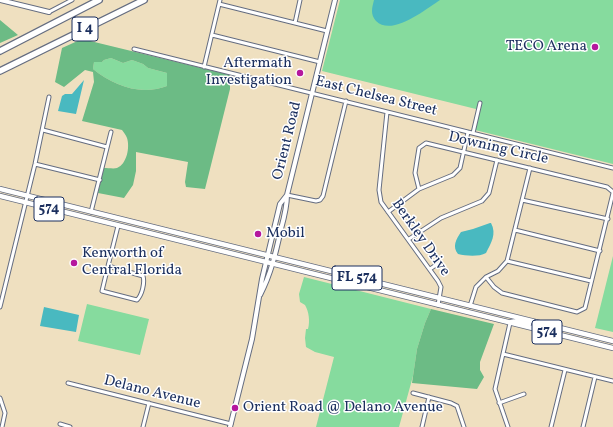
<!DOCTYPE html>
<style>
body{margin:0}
canvas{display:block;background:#efe0c0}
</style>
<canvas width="613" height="427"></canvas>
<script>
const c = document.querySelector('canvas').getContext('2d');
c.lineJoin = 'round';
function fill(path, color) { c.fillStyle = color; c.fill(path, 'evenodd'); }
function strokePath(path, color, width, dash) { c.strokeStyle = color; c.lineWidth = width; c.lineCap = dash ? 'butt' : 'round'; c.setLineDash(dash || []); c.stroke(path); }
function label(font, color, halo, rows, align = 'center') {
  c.font = font + ' Vollkorn,serif'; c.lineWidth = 3; c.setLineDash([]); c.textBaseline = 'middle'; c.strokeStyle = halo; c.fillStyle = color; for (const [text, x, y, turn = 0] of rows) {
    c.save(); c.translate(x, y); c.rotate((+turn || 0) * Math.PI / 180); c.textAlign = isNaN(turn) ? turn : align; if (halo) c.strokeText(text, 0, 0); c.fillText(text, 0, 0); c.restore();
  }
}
fill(new Path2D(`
 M340,0H613V164L475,130L480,110L322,71Z
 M111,58L123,63L132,60L143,64L148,68L167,73V86C141,96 114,86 93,69L94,62H102L104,60Z
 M613,256V332L595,328Z
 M304,277L431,309L425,323L417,349L413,376L399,427H316L334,357L315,352L306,347L305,338L306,329H308C310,321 309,312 305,305L300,302L299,294Z
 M87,304L149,319L140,355L78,341Z`), '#86db9e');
fill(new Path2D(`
 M0,20L18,35L0,43Z
 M82,39L230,75V89L205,189L186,187L185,182L188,162L136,152V171L133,185L124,198L98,193L104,168C108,168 114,169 117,168C127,164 130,147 127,138C126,135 124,133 122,130L82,121L94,82L93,72L85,70L64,87L55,82L62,48ZM111,58L123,63L132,60L143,64L148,68L167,73V86C141,96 114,86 93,69L94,62H102L104,60Z
 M431,309L494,324L480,362V370L484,377L477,389L412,383L417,349L425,323Z`), '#6cbb85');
fill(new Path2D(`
 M374,0H440C426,9 392,37 376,21C370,14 372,8 374,0Z
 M84,80L76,114L58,111L62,96L65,94H72Z
 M490,223H491C497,234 491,243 486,253C479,257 466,256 458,254C452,247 456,239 461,232L473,229Z
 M44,307L79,315L76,332L40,326Z`), '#49b9c0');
const street = new Path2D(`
 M219,4L327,31
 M49,12L72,0
 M295,23L300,0
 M212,35L320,62
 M134,49L613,168
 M204,67L220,0
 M387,112L379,190L381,202L438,281L441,287L438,305
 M43,130L107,147
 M473,133L480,103
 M35,164L100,180
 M419,189L415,173L419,148L426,143L607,187L613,192
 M287,195L316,201L320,200L323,196L346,101
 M522,200L608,219
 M91,212L111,132
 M388,212L419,189L453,175L460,168L468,132
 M515,230L600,251
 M409,239L441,218L482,201L489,193L497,160
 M507,261L591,281
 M108,266L143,276C145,283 142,295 137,300L102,291Z
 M108,266L118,226
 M430,269L439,263
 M486,277L494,287L502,293L577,312L585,308L613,193
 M470,306L476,287L486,277L498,271L507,261L530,168
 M0,307L35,164L49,97
 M503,354L613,381
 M68,383L231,424
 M413,393L451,403L457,406L464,427
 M0,398L5,413L2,427
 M499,403L524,394
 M60,424L70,427
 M143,427L149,403
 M422,427L429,397
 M508,427L495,389L510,323
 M551,427L565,370
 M583,427L595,377`);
const secondary = new Path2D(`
 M0,0L49,12
 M260,295C271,274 276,252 281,229C284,218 287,207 287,195L335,0
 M230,427L252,339L262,279L280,204L287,195`);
const primary = new Path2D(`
 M0,189L613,341
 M0,196L613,348
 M511,322L517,321L529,324`);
const highway = new Path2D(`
 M0,51L99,0
 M0,71L144,0`);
strokePath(street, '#656d80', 5);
strokePath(secondary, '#656d80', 6);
strokePath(primary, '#656d80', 6);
strokePath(highway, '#656d80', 8);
strokePath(street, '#fff', 3);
strokePath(secondary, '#fff', 4);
strokePath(primary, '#fff', 4.5);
strokePath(highway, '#fff', 5.5);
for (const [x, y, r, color] of [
 [595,47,4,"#b5179e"],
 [300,73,4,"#b5179e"],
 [258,234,4,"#b5179e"],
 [74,263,4,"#b5179e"],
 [235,408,4,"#b5179e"]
]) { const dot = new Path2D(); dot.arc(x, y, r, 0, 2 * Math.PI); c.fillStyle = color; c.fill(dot); strokePath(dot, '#fff', 1.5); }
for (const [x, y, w] of [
 [85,29,26],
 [49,209,30],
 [357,278,50],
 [547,332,30]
]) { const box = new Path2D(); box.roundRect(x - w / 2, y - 12, w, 24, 3); c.fillStyle = '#fff'; c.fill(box); strokePath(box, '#1b2f5e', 1); }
label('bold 14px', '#1b2f5e', null, [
 ["I 4",85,29],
 ["574",49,209],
 ["FL 574",357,278],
 ["574",547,332]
]);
label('15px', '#1b2f5e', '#fff', [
 ["TECO Arena",587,47,"right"],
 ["Aftermath",292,64,"right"],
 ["Investigation",292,81,"right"],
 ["Mobil",266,234],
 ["Kenworth of",82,254],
 ["Central Florida",82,271],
 ["Orient Road @ Delano Avenue",243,408]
], 'left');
label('15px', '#1b2f5e', '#fff', [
 ["East Chelsea Street",376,97,14],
 ["Orient Road",288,141,-76],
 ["Downing Circle",498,149,13],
 ["Berkley Drive",420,238,55],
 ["Delano Avenue",152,393,14]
]);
</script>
